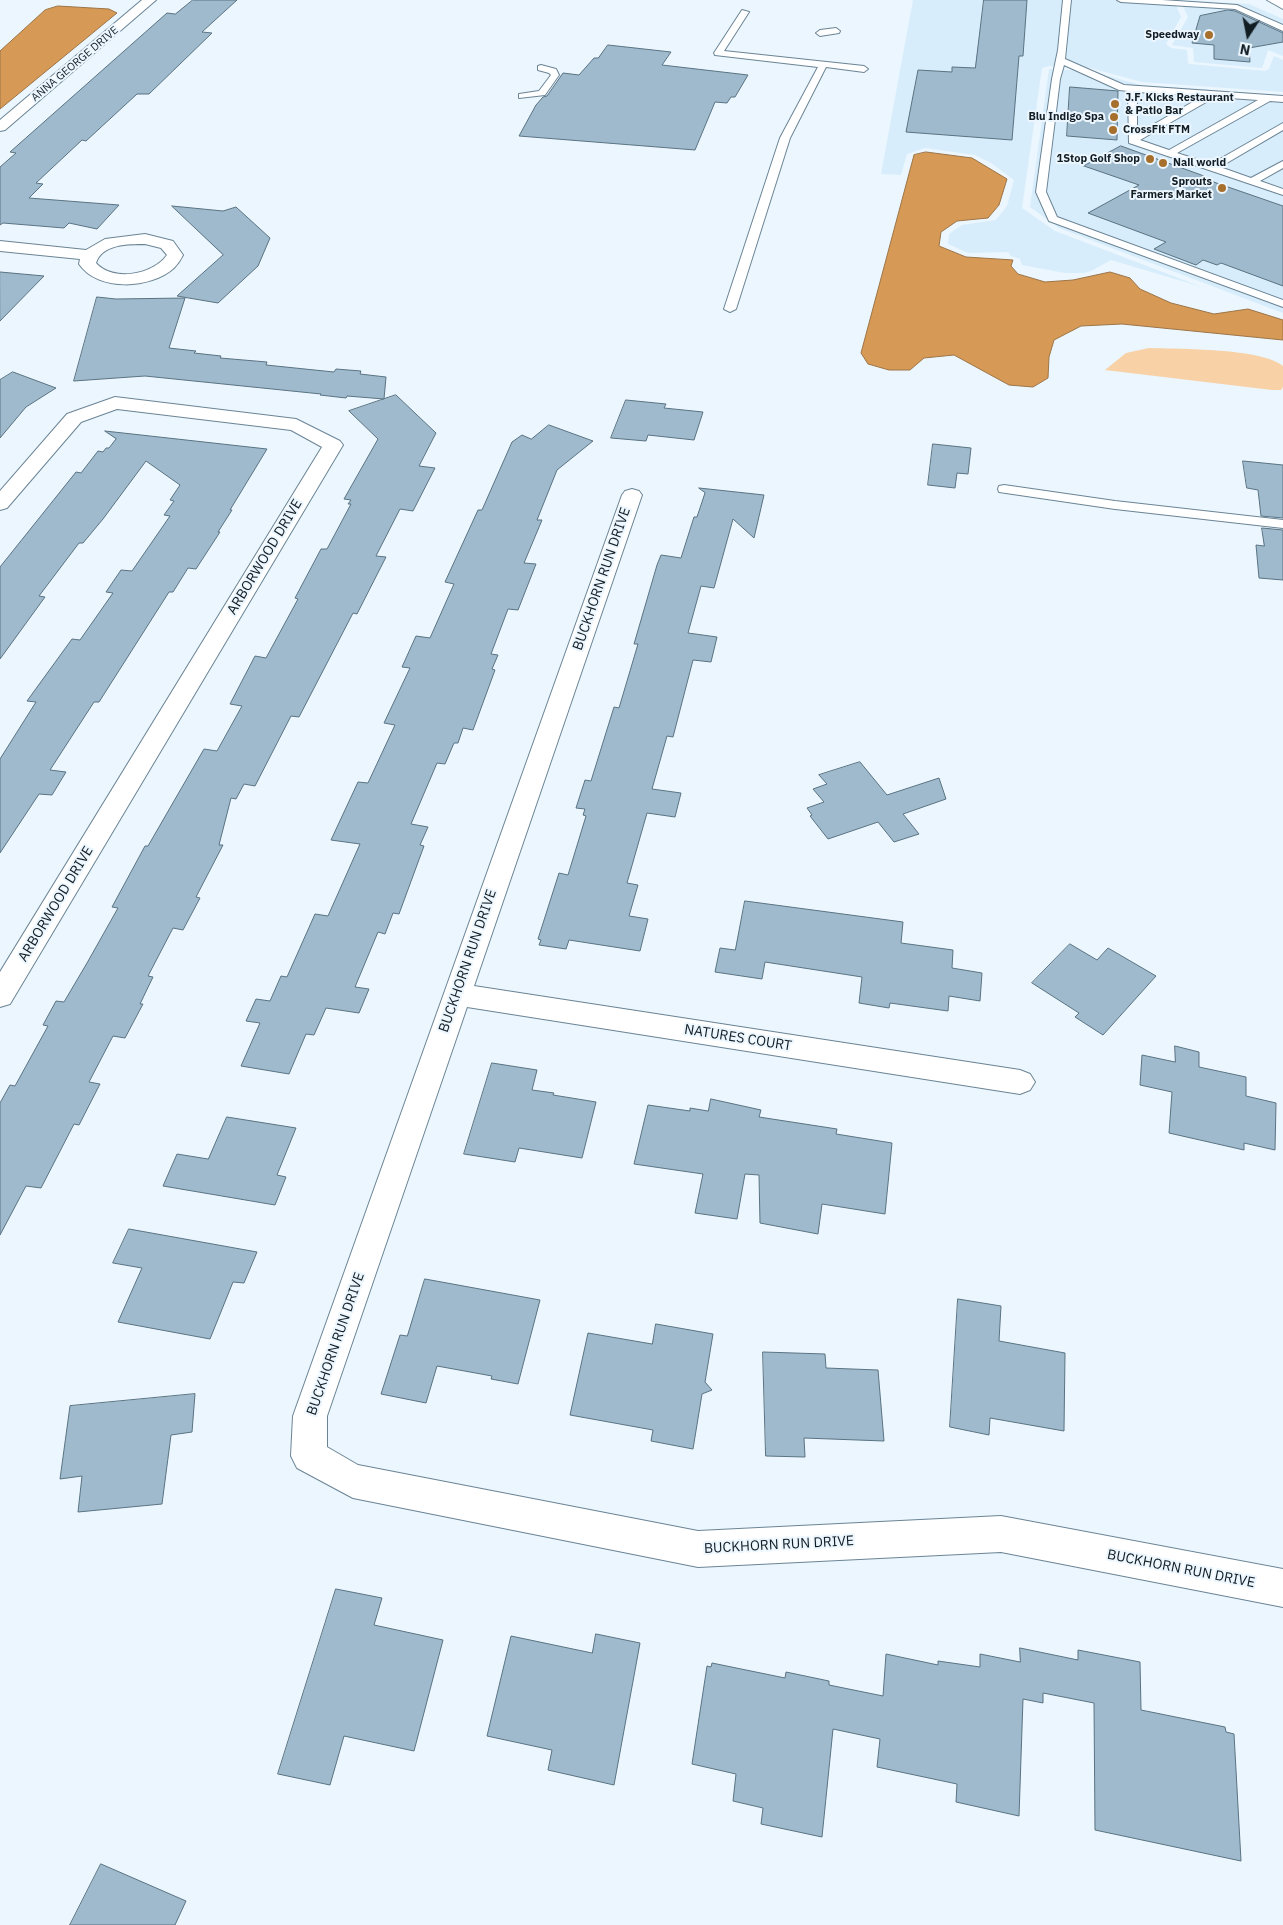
<!DOCTYPE html>
<style>
body{margin:0}
#map{position:relative;width:1283px;height:1925px;overflow:hidden;background:#ebf6fe;font-family:"IBM Plex Sans",sans-serif}
canvas{display:block}
.north{position:absolute;left:1223px;top:10px;width:50px;height:50px;-webkit-text-stroke:4px #ebf6fe;paint-order:stroke;rotate:191deg;font-size:14px;font-weight:700;line-height:20px;text-align:center;color:#121d23}
.north::after{content:'';display:block;margin:auto;width:18px;height:22px;background:#121d23;clip-path:polygon(50% 0,100% 100%,50% 72%,0 100%)}
</style>
<div id="map">
<canvas width="1283" height="1925"></canvas>
<div class="north">N</div>
</div>
<script>
const c = document.querySelector('canvas').getContext('2d');
c.lineJoin = 'round';
function fill(path, color) { c.fillStyle = color; c.fill(path, 'evenodd'); }
function strokePath(path, color, width, dash) { c.strokeStyle = color; c.lineWidth = width; c.lineCap = dash ? 'butt' : 'round'; c.setLineDash(dash || []); c.stroke(path); }
function label(font, color, halo, rows, align = 'center') {
  c.font = font + ' "IBM Plex Sans",sans-serif'; c.lineWidth = 4; c.setLineDash([]); c.textBaseline = 'middle'; c.strokeStyle = halo; c.fillStyle = color; for (const [text, x, y, turn = 0] of rows) {
    c.save(); c.translate(x, y); c.rotate((+turn || 0) * Math.PI / 180); c.textAlign = isNaN(turn) ? turn : align; if (halo) c.strokeText(text, 0, 0); c.fillText(text, 0, 0); c.restore();
  }
}
fill(new Path2D(`
 M913,0H1174L1181,17L1166,44L1171,48L1187,50L1188,63L1190,64L1265,71L1269,69L1274,56L1283,60V92L1142,82L1090,68L1049,66L1042,68L1022,208L1055,231L1202,287L1111,260L1091,271L1083,273H1065L1022,265L1020,259L1011,256L1008,252L968,253L948,244L949,234L962,225L996,220L1007,206L1014,180L991,163L975,155L925,148L907,154L901,175L881,174Z
 M1180,0L1249,4L1283,19V56L1268,50L1262,68L1194,62L1193,48L1172,45L1188,17Z
 M1049,69L1090,71L1141,85L1283,95V313L1059,228L1030,207Z`), '#d7edfb');
fill(new Path2D(`
 M1149,348C1179,349 1261,348 1283,366V387L1281,390H1272L1105,370L1126,353Z`), '#f8d1a7');
const water = new Path2D(`
 M58,6L109,9L117,13L0,109V51L45,10Z
 M926,152L972,158L1007,179L999,205L988,218L957,221L941,232L939,246L966,257L1013,260L1011,266L1018,274L1045,282L1073,280L1110,272L1130,278L1140,289L1171,303L1214,314L1248,309L1283,320V340L1122,324L1081,326L1054,340L1049,357L1048,378L1033,387L1009,385L954,355L924,358L910,370H889L868,364L861,353L914,155Z`);
fill(water, '#d79a56');
strokePath(water, '#9c7447', 1);
const building = new Path2D(`
 M193,0H237L202,32L212,33L149,94H137L86,141L82,140L36,183L43,184L29,198L119,205L97,229L69,223L64,228L3,223L0,225V167L16,153L10,152L167,13L175,14Z
 M984,0H1027L1023,56H1019L1012,140L906,132L918,70L952,72V67L975,68Z
 M1228,10L1235,11L1283,33V42L1249,48L1250,62L1214,59V45L1192,43L1200,16Z
 M608,45L671,52L662,65L748,75L735,97H731L727,103L715,102L695,150L519,136L536,105L543,97L547,96L563,73L579,75L594,58H598Z
 M1070,87L1118,91L1117,140L1067,136Z
 M1121,146L1204,176L1202,178L1283,206V286L1221,263L1217,265L1203,260L1196,265L1154,249L1166,242L1088,213L1139,185L1084,166Z
 M172,206L223,211L236,207L270,238L258,266L218,303L177,296L223,255Z
 M0,272L44,276L0,321Z
 M97,297L116,299L185,298L169,348L196,351L194,353L221,356L220,358L267,362L266,365L334,372L336,369L361,371L360,374L386,377L384,399L347,396L346,398L320,395L321,394L145,376L74,381Z
 M13,372L56,388L26,407L0,438V380Z
 M396,395L436,433L419,466L435,468L413,511L400,509L376,556L386,557L357,614L353,613L299,717L291,716L255,786L244,784L236,799L231,798L219,845H223L196,897L200,898L183,930L173,928L148,976L153,977L140,1004H143L125,1038L113,1036L89,1082L100,1084L79,1125L74,1124L41,1188L26,1186L0,1235V1103L10,1085L15,1086L48,1026L43,1025L56,1001L64,1002L87,963L118,908L112,907L145,846H148L204,749L217,751L242,706L230,704L255,656L266,658L298,599L295,598L321,549H327L351,504H348L351,500L344,499L378,439L349,411Z
 M626,400L666,404L664,408L703,412L694,440L648,435L646,441L611,438Z
 M549,425L593,441L557,470L537,520H542L524,563L536,564L518,610L508,609L491,654L498,655L492,669L495,670L473,730L463,728L458,743H454L445,764L437,763L411,824L428,827L420,845L424,846L399,914L393,913L385,934L378,932L355,987L369,989L359,1013L326,1008L314,1035L306,1034L289,1074L241,1066L260,1023L246,1021L256,999L270,1001L281,976L287,977L315,914L328,916L360,844L331,840L358,782L368,783L395,725L384,723L410,668L402,667L416,636L430,638L454,584L445,582L478,510H482L512,442L522,435L531,439Z
 M105,431L267,449L230,510H232L218,532H220L196,569L188,568L173,592H169L99,702H94L50,770L66,772L52,795L39,794L0,853V759L36,702L27,701L72,639L80,640L113,593L106,592L121,570L132,571L170,516L164,515L174,501L170,500L180,485L146,461L103,519L83,543H79L39,596L45,597L0,659V567L76,472L81,473L98,451L103,452L106,448H109L116,439Z
 M933,444L971,448L968,474L957,473L955,488L928,485Z
 M1243,461L1283,465V518L1261,516L1258,490L1247,488Z
 M699,488L764,495L754,538L733,519L714,588L701,586L688,633L717,637L711,662L693,660L673,737L667,736L652,789L681,793L675,817L647,813L627,883L638,885L629,916L648,919L640,951L569,940L566,949L539,945L541,940L538,939L559,873L568,875L586,816L583,815L585,809L576,808L585,780L591,781L614,707L619,708L638,644H634L657,565L661,555L681,558L694,517H697L705,493Z
 M1262,528L1283,530V580L1259,578L1256,545L1264,546Z
 M860,762L887,795L939,778L946,799L903,814L919,834L894,842L878,822L828,839L810,816L812,815L807,808L824,802L813,789L827,784L819,775Z
 M745,901L903,922L901,943L953,950L952,968L982,973L980,1001L949,996L948,1011L890,1003L889,1008L859,1003L862,977L765,962L762,979L715,972L720,948L735,950Z
 M1070,944L1097,960L1108,948L1156,976L1103,1035L1075,1017L1079,1013L1032,983Z
 M1175,1046L1199,1052V1067L1246,1077V1096L1276,1103L1275,1150L1244,1143V1150L1169,1133L1172,1092L1140,1085L1142,1055L1175,1062Z
 M492,1063L537,1070L532,1090L554,1093L553,1095L596,1102L582,1158L519,1148L515,1162L464,1154Z
 M711,1099L761,1110L759,1117L837,1129L836,1134L892,1143L885,1214L822,1204L818,1234L760,1223L759,1175L745,1174L737,1219L695,1213L703,1174L634,1164L648,1105L690,1111V1108L708,1111Z
 M227,1117L296,1128L277,1175L286,1177L275,1205L163,1186L177,1154L208,1159Z
 M129,1229L257,1252L244,1283L233,1282L210,1339L118,1322L142,1268L113,1263Z
 M425,1279L540,1300L518,1384L491,1379L492,1376L437,1366L426,1403L381,1394L400,1335L407,1336Z
 M958,1299L1001,1306L999,1341L1065,1353L1064,1431L990,1418L989,1435L950,1427Z
 M656,1324L713,1334L705,1382L712,1390L702,1394L693,1449L651,1441L653,1430L570,1415L588,1333L652,1344Z
 M763,1352L825,1354L826,1368L878,1370L884,1441L804,1438L805,1457L766,1456Z
 M195,1394L192,1432L171,1435L162,1504L78,1512L82,1476L60,1479L70,1406Z
 M336,1589L382,1598L374,1625L443,1640L414,1751L344,1736L330,1785L278,1774Z
 M596,1634L640,1643L614,1785L548,1770L552,1750L487,1736L511,1636L592,1653Z
 M1020,1648L1078,1660V1650L1140,1662L1141,1710L1225,1727L1226,1732L1234,1734L1241,1861L1095,1830L1094,1703L1043,1693V1703L1023,1699L1019,1816L956,1802L957,1784L877,1767L880,1739L833,1729L822,1837L761,1824L763,1808L733,1801L736,1774L692,1764L707,1666L711,1667L712,1663L785,1678L786,1672L829,1681V1685L883,1696L886,1654L938,1665V1661L980,1667V1654L1020,1662Z
 M101,1864L186,1901L175,1925H70Z`);
fill(building, '#9fbacc');
strokePath(building, '#5a7383', 1);
const service = new Path2D(`
 M1063,0H1071L1065,59L1124,85L1283,96V102L1270,101L1177,153L1211,164L1283,123V130L1220,167L1251,178L1283,161V168L1260,181L1283,189V195L1129,143L1128,91L1119,90L1064,65L1060,79L1046,192L1057,217L1283,300V307L1049,221L1036,192L1052,79L1058,50ZM1137,92L1203,96L1137,134ZM1215,97L1258,100L1169,150L1140,140Z
 M1117,0H1162L1237,5L1283,25V31L1235,9L1121,2Z
 M742,10L749,12L724,51L864,66L868,69L864,72L826,67L790,138L736,309L730,312L724,309L780,138L818,67L715,55L714,53Z
 M836,28L840,31L839,33L820,36L816,33L820,30Z
 M541,65L556,69L559,75L545,95L519,98V94L539,91L551,75L549,73L538,70V66Z
 M1004,485L1115,501L1283,520V528L1115,509L999,492L998,489L999,486Z`);
const minor = new Path2D(`
 M142,0H156L5,130L0,131V120Z
 M145,234L173,241L183,255C181,259 178,264 174,268C151,289 98,292 79,264L80,259L0,251V241L86,250L105,239ZM145,244L161,248L167,255C153,275 113,282 96,263C102,244 128,244 145,244Z
 M115,397L296,419L340,441L343,445L10,1004L0,1007V972L322,447L291,430L117,409L81,422L7,508L0,510V491L67,414Z
 M632,489L639,491L642,495L474,986L1020,1070L1030,1074L1035,1082L1030,1090L1020,1094L467,1007L327,1416V1447L358,1465L698,1531L1001,1516L1283,1569V1607L1001,1552L698,1567L353,1498L297,1468L291,1456L293,1416L622,495L625,491Z`);
const secondary = new Path2D(`
 M1267,0H1283V9Z`);
strokePath(service, '#6b8495', 2);
strokePath(minor, '#6b8495', 2);
strokePath(secondary, '#6b8495', 2);
fill(service, '#fff');
fill(minor, '#fff');
fill(secondary, '#fff');
for (const [x, y, r, color] of [
 [1209,35,5,"#a76f2c"],
 [1115,104,5,"#a76f2c"],
 [1114,117,5,"#a76f2c"],
 [1113,130,5,"#a76f2c"],
 [1150,159,5,"#a76f2c"],
 [1163,163,5,"#a76f2c"],
 [1222,188,5,"#a76f2c"]
]) { const dot = new Path2D(); dot.arc(x, y, r, 0, 2 * Math.PI); c.fillStyle = color; c.fill(dot); strokePath(dot, '#ebf6fe', 2); }
label('bold 11px', '#121d23', '#ebf6fe', [
 ["Speedway",1199,35],
 ["J.F. Kicks Restaurant",1125,98,"left"],
 ["& Patio Bar",1125,111,"left"],
 ["Blu Indigo Spa",1104,117],
 ["CrossFit FTM",1123,130,"left"],
 ["1Stop Golf Shop",1140,159],
 ["Nail world",1173,163,"left"],
 ["Sprouts",1212,182],
 ["Farmers Market",1212,195]
], 'right');
label('11px', '#121d23', '#ebf6fe', [
 ["ANNA GEORGE DRIVE",75,64,-40]
]);
label('14px', '#121d23', '#ebf6fe', [
 ["ARBORWOOD DRIVE",265,557,-59],
 ["BUCKHORN RUN DRIVE",602,579,-71],
 ["ARBORWOOD DRIVE",56,904,-59],
 ["BUCKHORN RUN DRIVE",468,961,-71],
 ["NATURES COURT",738,1038,9],
 ["BUCKHORN RUN DRIVE",336,1344,-71],
 ["BUCKHORN RUN DRIVE",779,1545,-3],
 ["BUCKHORN RUN DRIVE",1181,1569,11]
]);
</script>
